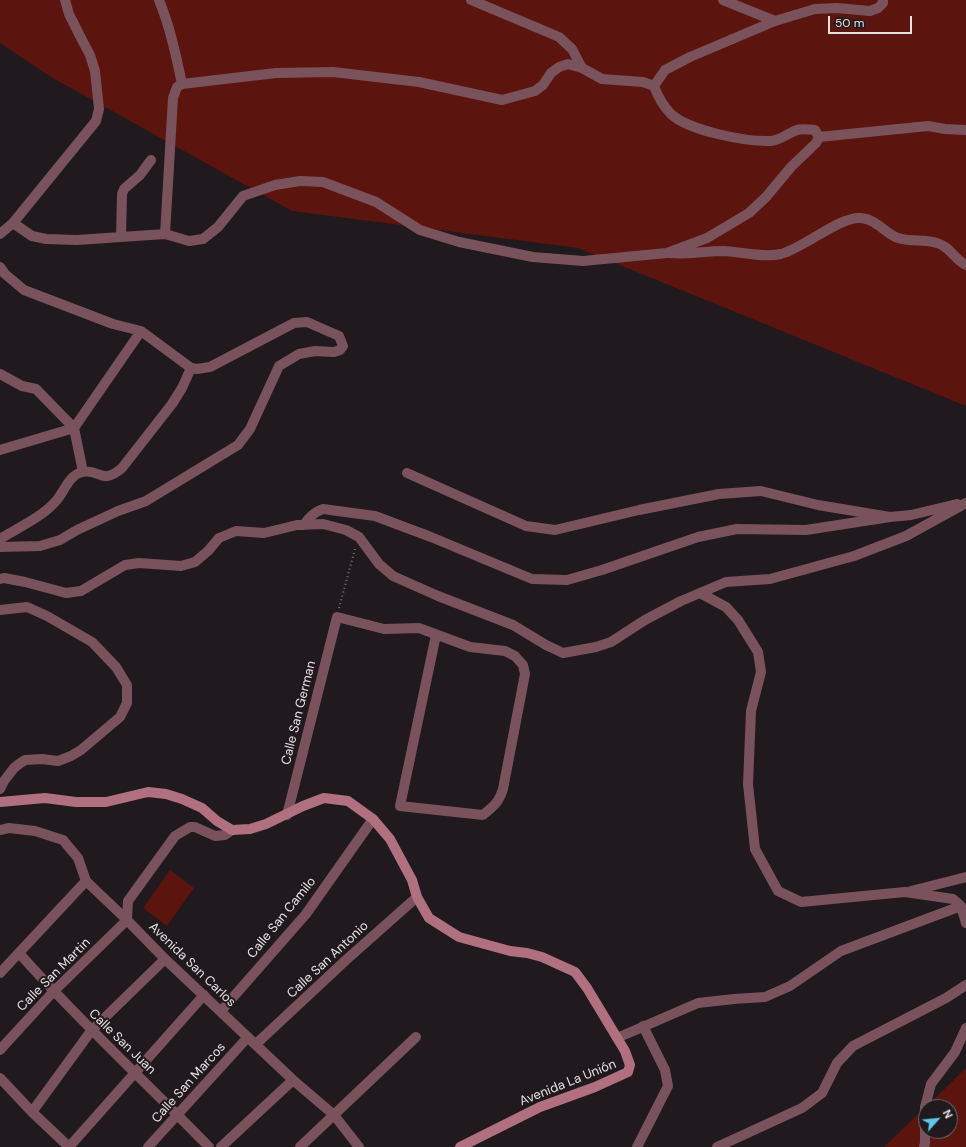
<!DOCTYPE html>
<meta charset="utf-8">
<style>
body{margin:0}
#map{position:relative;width:966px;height:1147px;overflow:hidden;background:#20191d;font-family:"DM Sans",sans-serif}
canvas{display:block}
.north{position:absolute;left:918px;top:1099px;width:40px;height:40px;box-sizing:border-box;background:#20191d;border:1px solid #6f696d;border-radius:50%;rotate:63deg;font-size:11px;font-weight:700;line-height:16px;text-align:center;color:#e6e1e4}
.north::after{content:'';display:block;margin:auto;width:14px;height:18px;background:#5cc7e8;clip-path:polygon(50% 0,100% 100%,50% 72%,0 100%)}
.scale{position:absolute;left:828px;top:16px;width:84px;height:18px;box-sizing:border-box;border:2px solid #e6e1e4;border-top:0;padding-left:5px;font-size:12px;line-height:14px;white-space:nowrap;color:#e6e1e4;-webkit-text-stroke:3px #20191d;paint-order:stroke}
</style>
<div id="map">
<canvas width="966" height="1147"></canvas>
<div class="north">N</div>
<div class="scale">50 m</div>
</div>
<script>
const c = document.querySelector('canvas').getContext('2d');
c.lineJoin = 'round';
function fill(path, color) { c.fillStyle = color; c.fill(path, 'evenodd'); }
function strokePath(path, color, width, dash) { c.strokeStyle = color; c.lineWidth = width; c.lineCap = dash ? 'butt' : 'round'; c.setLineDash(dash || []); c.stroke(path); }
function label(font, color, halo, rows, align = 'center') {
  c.font = font + ' "DM Sans",sans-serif'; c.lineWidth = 4; c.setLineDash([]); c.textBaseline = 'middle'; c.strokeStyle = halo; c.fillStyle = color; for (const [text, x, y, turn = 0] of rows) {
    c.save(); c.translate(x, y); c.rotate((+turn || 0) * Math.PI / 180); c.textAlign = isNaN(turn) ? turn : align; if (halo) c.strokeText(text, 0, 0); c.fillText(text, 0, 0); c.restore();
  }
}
fill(new Path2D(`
 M0,0H966V406L578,248L292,211L51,77L0,43Z
 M170,870L194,888L167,926L143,908Z
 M966,1068V1147H884L965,1069ZM926,1107H950V1131H926Z`), '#5b140e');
strokePath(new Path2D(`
 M339,608L355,549`), '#7b7579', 2, [1, 3]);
strokePath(new Path2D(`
 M159,0C170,27 176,55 182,84
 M471,0L559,37L572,49L582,68L602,79L643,82L654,86
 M723,0L775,21
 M819,137L928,126L945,129L966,130
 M13,223L96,121L99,109L95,71L90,55L81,38L69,14L65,0
 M0,234L13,223L32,236L46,239L77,240L165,234L189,241L203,239L218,227L243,196L275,185L300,181L323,182L376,202L420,230L459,242L533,257L583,261L667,253L707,238L749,213L766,197L791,167L816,143L819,137L815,130C809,130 802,128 797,130C788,133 781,140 771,141C747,142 689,131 671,114C663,106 658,97 654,86L665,70L690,57L775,21L815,9L837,8L870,11L878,8L883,3V0
 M165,234L173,98L177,87L182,84L276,73L333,72L419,82L502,100L535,91L543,85L551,73L559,67L568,64L582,68
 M121,237L122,194L124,189L140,175L151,160
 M669,253C688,255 705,251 724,251C742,252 763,258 781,254C804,248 840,216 861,218C876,219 886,234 898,238C910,242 925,239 937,243C949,246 955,260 966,265
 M0,267L5,274L24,290L113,324L141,331L191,368L197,369L210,367L294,323L307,322L339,336L343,346L340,350L334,352L315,351L299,354L279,366L250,429L238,445L146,501L118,511L77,530L60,540L40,546L0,547
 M0,374L22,386L36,389L74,428L83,472
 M0,450L74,428L141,331
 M407,473L526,526L555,530L639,510L719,494L761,491L818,505L890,517L911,515L957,504
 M304,525C309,517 314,512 323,509L375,516L431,537L532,579L567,580L602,570L698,537L737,529L806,530L890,517
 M0,539C19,527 41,518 56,501C64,492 69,475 82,472C100,468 101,486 122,468L172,404L182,388L191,368
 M0,579L4,578L25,582L66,593L81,591L125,565L139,563L181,566L195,562L208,551L219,538L236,531L264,533L297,525L323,524L346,530L359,537L379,564L393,576L438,596L513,625L546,645L563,653L596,647L611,642L645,620L681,601L726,582L770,579L854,556L906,536L966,503
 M700,593L726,607L738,620L758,652L761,672L751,711L748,784L755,849L778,891L801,902L905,892L953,899L961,906L966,923
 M0,610L27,607L47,616L92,642L116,667L127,685V703L120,717L81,750L71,756L58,761L42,759L25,760L19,764L14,768L4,781L0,789
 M287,815L337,617L384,629L419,628L470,647L505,651L515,656L523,665L525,674L503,789C499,802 494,806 483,815L400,806L436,635
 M0,830L9,828L35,831L63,840L78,858L86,881L127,920L165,959L293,1080L334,1115L359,1147
 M911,891L966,877
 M19,953C79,1021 146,1082 209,1147
 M0,973L86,881
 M221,1011L306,914L373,819
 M617,1038L698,1003L734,999L765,997L790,986L841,951L961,906
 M256,1044L346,960L417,897
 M0,1050L53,992L127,920L128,901L175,836L190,827H195L215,836L225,835L232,830
 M0,1078L32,1112L69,1147
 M32,1112L91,1031L165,959
 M69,1147L204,995
 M148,1147L248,1037
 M221,1147L293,1080
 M300,1147L416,1037
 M637,1147L668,1086L665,1070L643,1026
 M717,1147L802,1108L822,1093L837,1063L853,1046L946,998L966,985
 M924,1147L925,1143V1107L931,1084L955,1052L966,1028`), '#7a525b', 10);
strokePath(new Path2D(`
 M0,802L45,798L76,802H106L148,792L166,794L182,799L202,808L217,821L232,830L250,829L266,824L303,806L324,798L348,801L373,819L390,839L412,880L417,897L429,918L459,937L510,951L527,953L542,957L575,972L587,988L625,1051L630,1065L628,1072L595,1087L540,1107L460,1147`), '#b0707f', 10);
label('13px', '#e6e1e4', '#20191d', [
 ["Calle San German",299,713,-76],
 ["Calle San Camilo",282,918,-51],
 ["Calle San Antonio",328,960,-43],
 ["Avenida San Carlos",192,965,44],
 ["Calle San Martin",54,975,-45],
 ["Calle San Juan",122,1042,44],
 ["Calle San Marcos",189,1083,-48],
 ["Avenida La Unión",568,1083,-22]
]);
</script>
